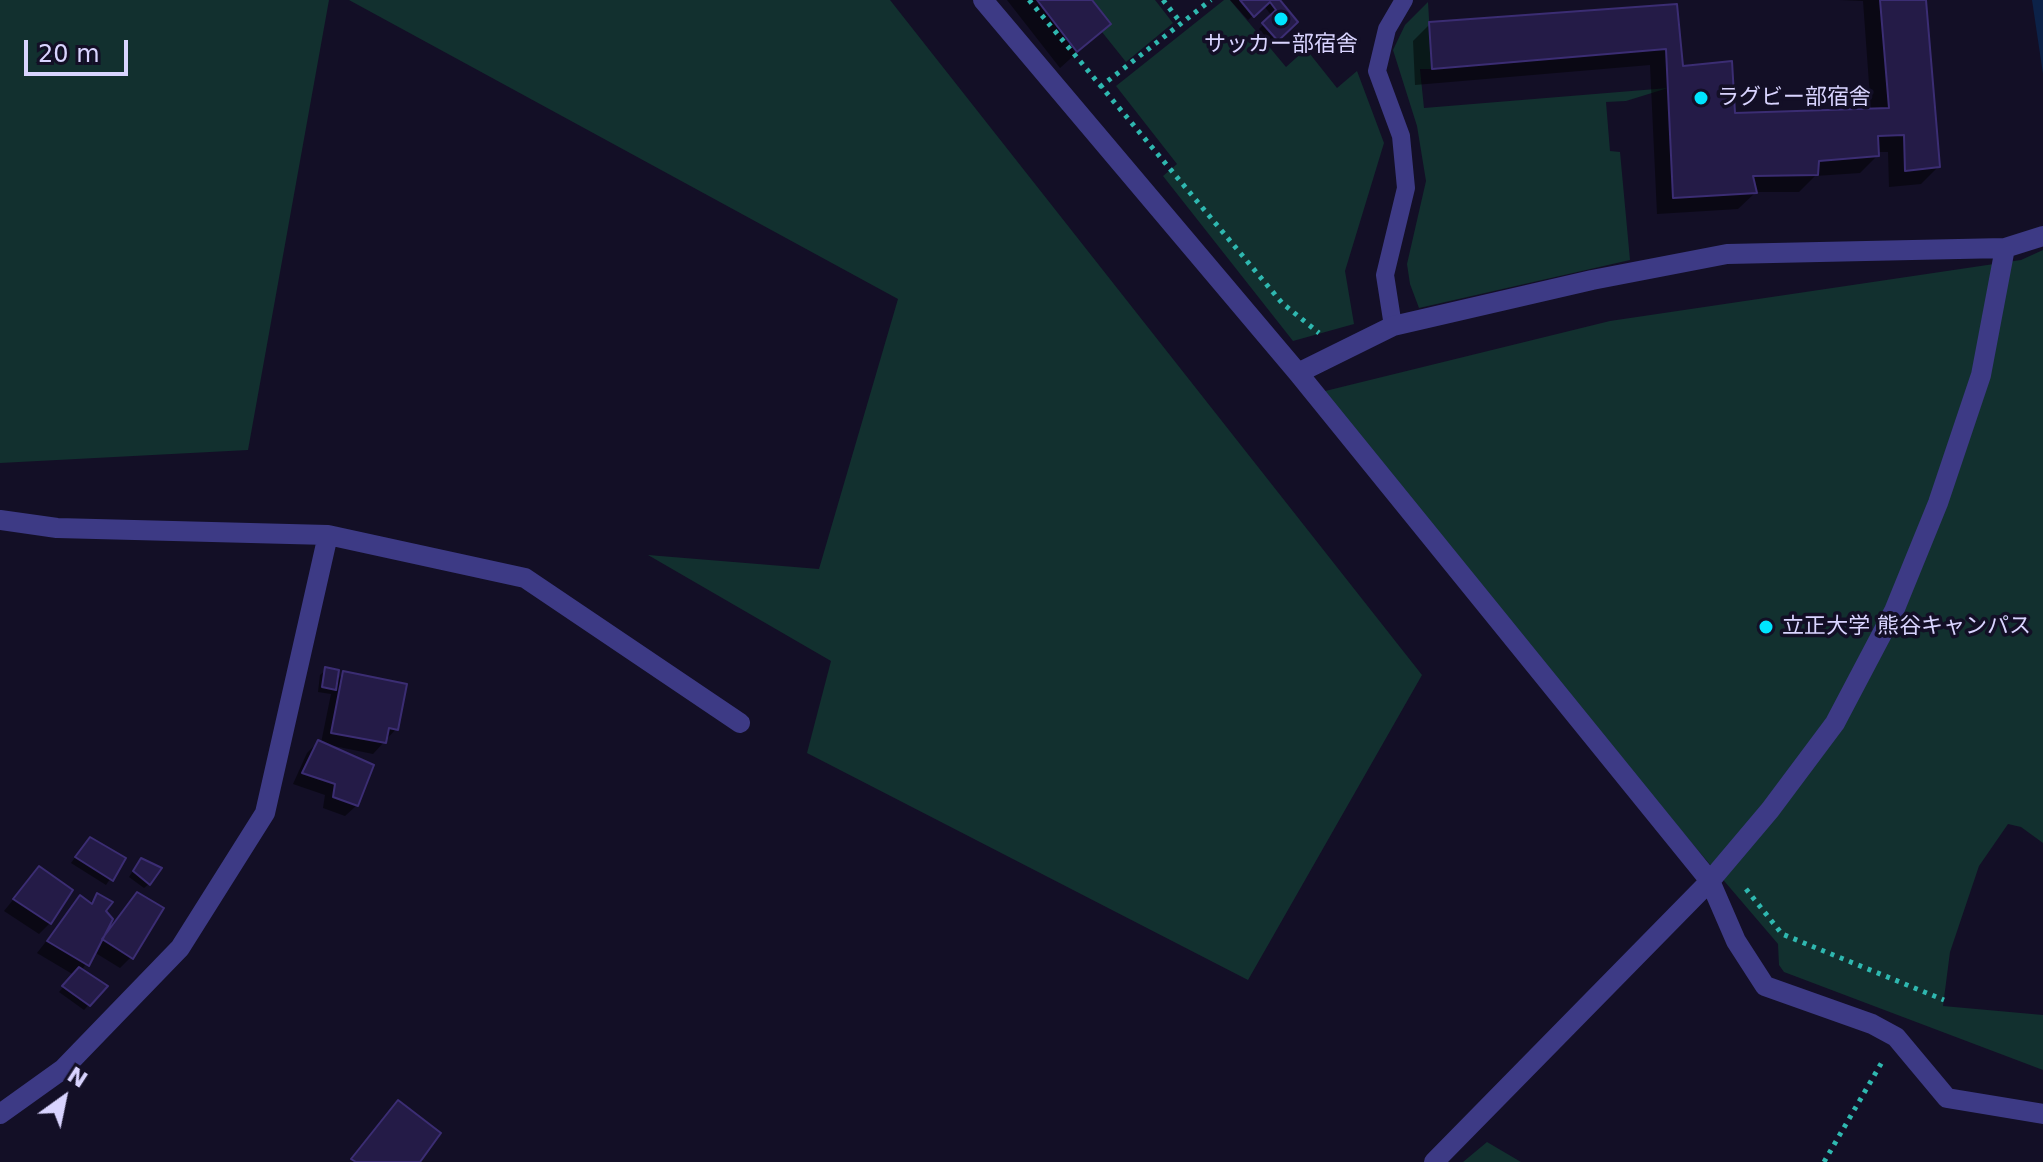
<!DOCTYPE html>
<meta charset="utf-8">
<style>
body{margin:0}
#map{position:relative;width:2043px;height:1162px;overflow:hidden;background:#130f26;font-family:"DejaVu Sans",sans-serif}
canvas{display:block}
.north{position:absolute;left:24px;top:1058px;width:80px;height:80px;-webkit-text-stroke:6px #130f26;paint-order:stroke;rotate:33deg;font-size:22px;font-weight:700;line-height:32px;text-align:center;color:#d9d4ff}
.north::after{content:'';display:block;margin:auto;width:28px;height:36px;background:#d9d4ff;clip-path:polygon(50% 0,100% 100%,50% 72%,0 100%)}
.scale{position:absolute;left:24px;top:40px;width:104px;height:36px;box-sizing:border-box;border:4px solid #d9d4ff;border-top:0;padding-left:10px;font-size:24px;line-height:28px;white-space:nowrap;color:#d9d4ff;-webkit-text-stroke:6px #130f26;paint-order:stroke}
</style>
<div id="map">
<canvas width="2043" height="1162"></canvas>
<div class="north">N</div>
<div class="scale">20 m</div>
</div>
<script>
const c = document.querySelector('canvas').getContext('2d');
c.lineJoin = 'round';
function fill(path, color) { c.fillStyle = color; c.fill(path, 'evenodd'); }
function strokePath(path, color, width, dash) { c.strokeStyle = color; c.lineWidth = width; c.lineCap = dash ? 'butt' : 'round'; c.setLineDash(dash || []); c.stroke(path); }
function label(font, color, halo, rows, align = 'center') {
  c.font = font + ' "DejaVu Sans","Noto Sans JP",sans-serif'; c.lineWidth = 7; c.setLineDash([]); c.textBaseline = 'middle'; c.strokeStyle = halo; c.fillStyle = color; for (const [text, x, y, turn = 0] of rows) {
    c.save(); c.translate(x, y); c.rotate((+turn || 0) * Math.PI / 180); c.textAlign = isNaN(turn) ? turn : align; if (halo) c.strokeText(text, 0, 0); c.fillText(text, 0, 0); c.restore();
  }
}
fill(new Path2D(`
 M0,0H329L248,450L0,463Z
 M349,0H890L1422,675L1248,980L807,753L831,661L648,555L819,569L898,299Z
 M1092,0H1155L1173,23L1126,62L1102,32L1111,24Z
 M1224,0H1230L1286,67L1306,49L1337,88L1357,71L1384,143L1345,271L1354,324L1293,341L1163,176L1177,164L1116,86Z
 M1428,2L1432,69H1420L1424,108L1668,88L1626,101L1606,102L1610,151L1620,152L1630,260L1419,308L1410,284L1407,264L1426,181L1417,126L1393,50L1405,25Z
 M2043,250V843L2021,827L2008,824L1979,866L1950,952L1943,1006L2043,1015V1070L1784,972L1779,965L1778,944L1309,395L1610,321L2021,260Z
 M1487,1142L1521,1162H1463Z`), '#12302f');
fill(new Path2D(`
 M2032,0H2043V74Z`), '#0c2248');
fill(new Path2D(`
 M1007,0H1089L1109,24L1060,68Z
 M1230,0H1278L1295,21L1272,44L1259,29L1272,16L1264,6L1248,20Z
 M1840,0H1924L1938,167L1921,184L1889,187L1888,152H1877V156L1860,173L1815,176L1799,192H1756L1738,209L1657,214L1650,65L1415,85L1413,41L1430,24L1675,6L1682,68L1733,115L1871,111L1863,1Z
 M326,670L335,682L344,673L396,729L373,754L329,745L357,805L345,816L323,808L325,795L293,784L307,753L318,742L321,743L331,694L318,692L320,675Z
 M85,844L124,858L106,885L71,863Z
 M137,865L149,884L144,888L129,877Z
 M39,868L50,923L39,934L4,911Z
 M97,895L108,932L138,895L131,957L120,968L94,952L81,971L105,987L84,1010L59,992L74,975L37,953L81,897L89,904Z`), '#0007');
const building = new Path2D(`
 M1037,0H1092L1111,24L1077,52Z
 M1240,0H1280L1298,22L1278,41L1262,23L1276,10L1270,2L1254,17Z
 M1880,0H1926L1940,167L1905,171L1904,135L1878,136L1879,156L1819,161L1818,175L1753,176L1757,193L1673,198L1666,49L1432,69L1429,22L1677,4L1683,66L1732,61L1735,113L1889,108Z
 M325,667L339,670L336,690L322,687Z
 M343,671L407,684L398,730L389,728L386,743L331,733Z
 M318,740L374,765L358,806L333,797L335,784L302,773Z
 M90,837L126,858L113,881L75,857Z
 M141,858L162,868L150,885L133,871Z
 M39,866L73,890L51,924L13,899Z
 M137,892L164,908L133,959L102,939Z
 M97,893L113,902L106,911L113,919L89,966L47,941L80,895L92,904Z
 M79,967L108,986L90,1006L62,986Z
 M398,1100L441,1133L420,1162H356L351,1159Z`);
fill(building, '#241b47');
strokePath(building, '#3b2d73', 2);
strokePath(new Path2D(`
 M1029,0L1282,303L1319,333
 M1163,0L1181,23
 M1100,87L1211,0
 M1746,889L1782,934L1944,1000
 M1824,1162L1882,1062`), '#2fb8b0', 5, [4, 6]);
strokePath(new Path2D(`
 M1393,326L1385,275L1406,188L1401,136L1377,71L1387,29L1404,0`), '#3d3a85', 18);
strokePath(new Path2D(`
 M983,0L1298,373L1710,881L1736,941L1765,986L1872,1024L1896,1037L1947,1098L2043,1114
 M1298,373L1393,326L1592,280L1727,254L2005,248L2043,236
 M0,520L57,528L328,535L525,578L740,723
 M0,1114L63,1069L180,948L265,813L328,535
 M1434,1162L1710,881L1770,810L1835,723L1894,611L1938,503L1981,375L2005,248`), '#3d3a85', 20);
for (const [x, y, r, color] of [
 [1281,19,8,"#00e5ff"],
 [1701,98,8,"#00e5ff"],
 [1766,627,8,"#00e5ff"]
]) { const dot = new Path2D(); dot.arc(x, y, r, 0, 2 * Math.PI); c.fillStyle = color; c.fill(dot); strokePath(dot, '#130f26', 3); }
label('22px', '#d9d4ff', '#130f26', [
 ["サッカー部宿舎",1281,45,"center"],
 ["ラグビー部宿舎",1717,98],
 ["立正大学 熊谷キャンパス",1782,627]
], 'left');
</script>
